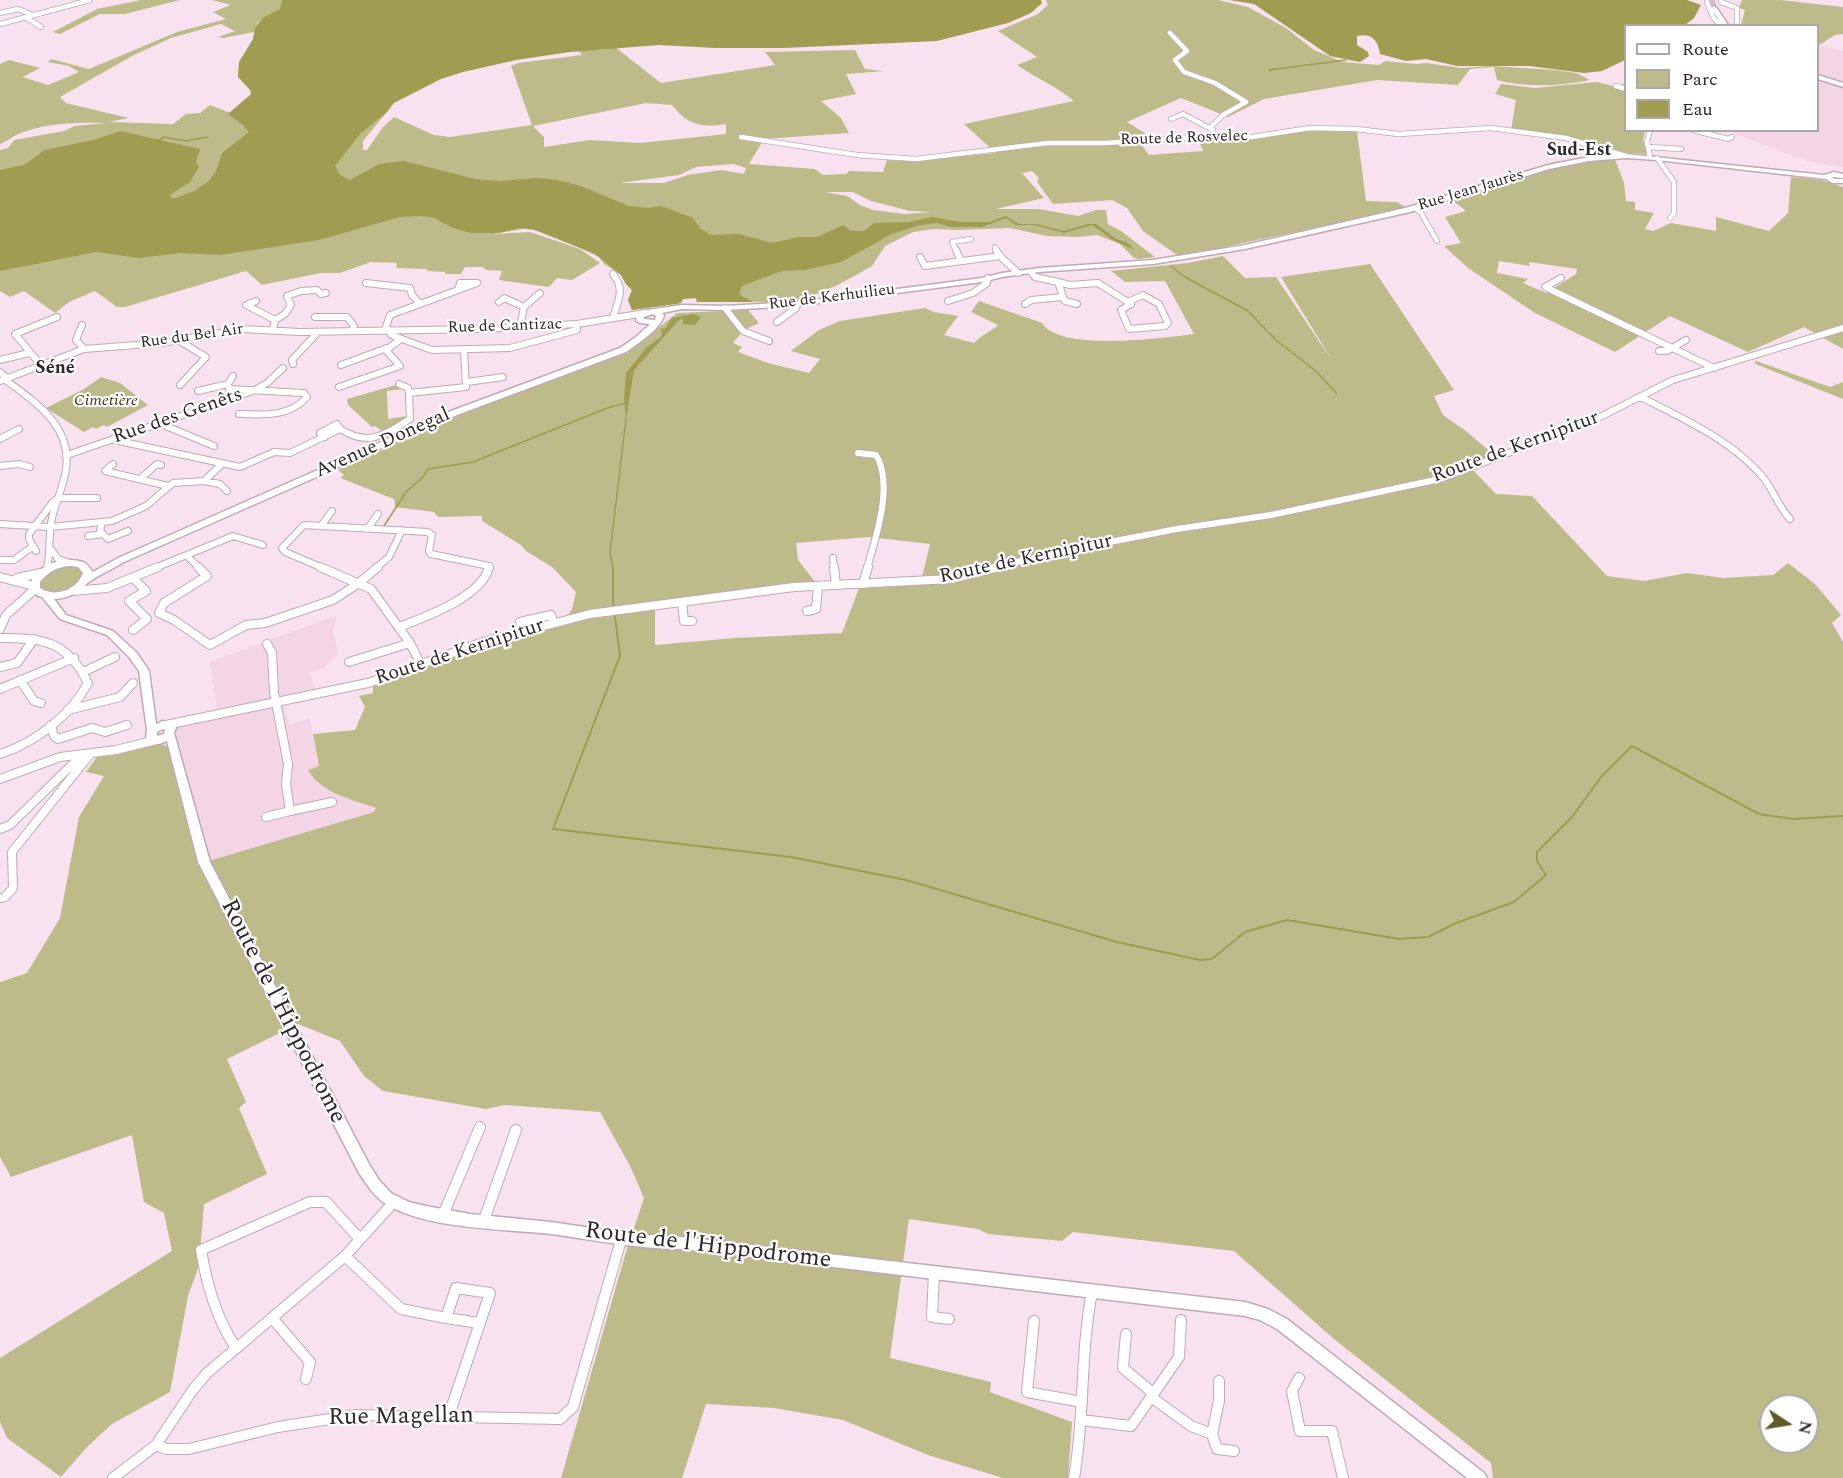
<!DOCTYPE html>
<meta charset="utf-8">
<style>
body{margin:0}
#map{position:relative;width:1843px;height:1478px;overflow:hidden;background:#f9e2ef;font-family:Spectral,serif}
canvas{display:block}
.legend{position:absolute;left:1624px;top:24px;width:195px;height:108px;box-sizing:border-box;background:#fff;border:2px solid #aca8aa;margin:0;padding:8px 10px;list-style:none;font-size:18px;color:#2f262b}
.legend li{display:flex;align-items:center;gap:12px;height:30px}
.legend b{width:30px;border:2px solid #aca8aa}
.north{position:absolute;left:1759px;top:1394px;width:60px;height:60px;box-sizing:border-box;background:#fff;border:2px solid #aca8aa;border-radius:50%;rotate:102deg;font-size:16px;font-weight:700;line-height:24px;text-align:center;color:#2f262b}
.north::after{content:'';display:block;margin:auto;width:21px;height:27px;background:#5e5b28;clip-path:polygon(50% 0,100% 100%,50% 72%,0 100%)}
</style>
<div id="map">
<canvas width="1843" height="1478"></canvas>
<ul class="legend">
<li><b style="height:8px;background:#fff"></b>Route</li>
<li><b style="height:16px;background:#bdbb8a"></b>Parc</li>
<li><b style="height:16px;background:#a09c52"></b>Eau</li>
</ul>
<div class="north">N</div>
</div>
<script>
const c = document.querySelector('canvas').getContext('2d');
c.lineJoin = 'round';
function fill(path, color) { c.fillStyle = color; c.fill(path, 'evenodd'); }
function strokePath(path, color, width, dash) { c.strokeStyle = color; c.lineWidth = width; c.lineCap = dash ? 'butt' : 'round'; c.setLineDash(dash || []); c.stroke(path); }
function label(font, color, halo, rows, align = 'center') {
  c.font = font + ' Spectral,serif'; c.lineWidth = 4.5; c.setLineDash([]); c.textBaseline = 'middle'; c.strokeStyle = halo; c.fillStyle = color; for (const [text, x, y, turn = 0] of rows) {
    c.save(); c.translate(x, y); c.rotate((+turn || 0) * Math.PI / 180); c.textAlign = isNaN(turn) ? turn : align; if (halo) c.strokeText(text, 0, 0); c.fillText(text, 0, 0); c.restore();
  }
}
fill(new Path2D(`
 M1819,45L1843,51V167L1814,163L1795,157L1729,131L1818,130Z
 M337,615L333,630L338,654L325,667L310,673L316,691L284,704L289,724L310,719L322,788L376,808L374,812L205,862L164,744L173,737L181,720L217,712L210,662Z`), '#f3d5e6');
fill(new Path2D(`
 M141,0H180L125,14H100L60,34L53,32L97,9Z
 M212,0H283L282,8L257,23L254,32L223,38L218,37L235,31L221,24L171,38L132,56L60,97L66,103L128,118L110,122L173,124L186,114L200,113L210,105L231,113L330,101L319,121C286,130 255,155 230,176L225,184L224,194L233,205L250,211L273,216L324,218L408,203L428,196L470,211L501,213L522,211L599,221L648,240L651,253L674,255L685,259L694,268L701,269L727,258L741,260L790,254L809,259H822L830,244L843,242L864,244L872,233L883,227L902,229L915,224L932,221L958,226L977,224L958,225L931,219L901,228L880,226L870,231L862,242L840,240L827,243L818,258L788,253L744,258L724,256L698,267C691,265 693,261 688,258C677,250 665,253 653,252L651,247L653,238L650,234L588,213L473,205L433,189L362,204L296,209L256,200L240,186C251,168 288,143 308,135C318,132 332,132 340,126C346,121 349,113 352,106L387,112L363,141V150H367L383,127L394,117L434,135L450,137L532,125L511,66L518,63L582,55L577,49L599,50L615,47L661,83L775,65L765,52L855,50L865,69L884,71L846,74L856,94L821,101L841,118L849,133L764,139L749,164L815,169L823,175L846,174L849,171L883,172L887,160L910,161L996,153L964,124L1074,101C1056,86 1036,78 1017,65L1037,57L998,31L1038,14L1048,5L1046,0H1218L1248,7L1286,28L1314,50L1343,62L1379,65L1385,61L1416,64L1426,63L1461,68L1490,66L1555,70L1576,73L1590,80C1561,86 1526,88 1497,80L1494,67L1470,69L1458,85L1377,80L1264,99L1228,117L1181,98L1127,122L1151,137L1136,138L1149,155L1203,151L1198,138H1222L1224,134L1254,135L1306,126L1313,131H1357L1366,201L1397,202L1407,208L1215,249L1177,255L1143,231L1127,208L1112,200L1053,204L1037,182L1039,178L1032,171L1022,173L1044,198L996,209H1039L1078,216L1096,210H1106L1108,224L1121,231L1155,257L1139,259L1134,258L1120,244L1097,235L1078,237L1047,236L1010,228L958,230L934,229L913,232L885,246L872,266C849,279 826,293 800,299C766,306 731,298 697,302L696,298L683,299L680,303L632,310L628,300L632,290L626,284L621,275L604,264L599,257L566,241L529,228L493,234L530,232L580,249L600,263L572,280L557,278L549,287L499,280L502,271L486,270L483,267H465L461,274H445V272L427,271V269L396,268L397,263L371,262L340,273H321L262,285L246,271L125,307H117L95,291L69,302L55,313L24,291L10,297L0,291V150L8,148L14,140L64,131L75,126L105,123C77,122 42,123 16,135C10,138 6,142 0,144V64L9,60L40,68L23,77L48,85L79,72L69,66L48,62L51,59L89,69L177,32L226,19L213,12L231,5ZM646,103L672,105C687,125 702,128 726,124V134L640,143L590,140L544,147V137L533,126ZM733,164L746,168L744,174L721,170L688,175L664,183H619L679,175L696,167ZM825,192H853L871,201L910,211L932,212L905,214L873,210L860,205L847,196Z
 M1742,0H1780L1843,7V34L1835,35L1818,46V26L1741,25L1745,10L1739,8Z
 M1596,82L1618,87L1625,83L1626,130L1645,131L1643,140L1647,154L1613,152L1568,140L1511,131L1516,100L1495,94L1501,84L1535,88Z
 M1613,154L1624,183L1626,201L1635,202V210L1654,213L1645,229L1653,231L1671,223L1716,231V217L1769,231L1788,213L1791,177L1821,180L1843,187V349L1804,327L1748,352L1670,316L1615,352L1535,313L1468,268L1444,246L1461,243L1445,217L1466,211L1447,196L1554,162ZM1499,261L1530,266L1529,262L1577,269L1576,274L1546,293L1523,283L1528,279L1497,273Z
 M1223,256L1245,278L1276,277L1333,362L1281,277L1370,264L1454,390L1434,396L1443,415L1467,432L1492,453L1493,456L1468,465L1496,494L1532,496L1607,576L1644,581L1687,573L1723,578L1773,575L1788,563L1815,584L1841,615L1832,623L1843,642V1478H1493L1491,1463L1334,1339L1234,1251L1073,1232L1062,1241L988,1234L978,1229L909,1219L890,1358L991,1382L990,1392L1072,1422L1068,1478H1003L928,1455L843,1420L774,1408L706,1404L682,1478H561L626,1252L644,1198L630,1166L600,1112L505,1105L486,1109L383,1091L364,1076L340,1041L298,1024L227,1059L246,1102L239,1108L267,1174L204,1204L199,1266L188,1296L170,1392L112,1424L87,1447L61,1477L7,1438L0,1422V1358L172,1251L164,1213L144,1202L132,1135L11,1177L0,1157V982L27,973L60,918L79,817L104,776L86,772L98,755L160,743L171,749L205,862L374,812L376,808C351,799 322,794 308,770L319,766L313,734L355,730L365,707L359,696L373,693V684L466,650L563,623L572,609L576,592L552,567L526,551L521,545L482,521V516L438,517L434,512L395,507L394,499L340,478L344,475L338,470L476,408L628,352L677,313L748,310L759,323L744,330L733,343L742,347L738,352L768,363L809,373L820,359L791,351L819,330L840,321L925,308L934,312L958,316L944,335L974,343C982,334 992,331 998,325L971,312L979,301L1042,323C1059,352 1163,338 1194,334L1165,281L1125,282L1111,271L1188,263ZM869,537L930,544L920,585L859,588L842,633L735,638L655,645V602L816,583L798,560L796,543ZM1771,1406H1807V1442H1771Z
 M1756,361L1830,387L1843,382V399L1758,365L1754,362Z
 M101,377L120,383L148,405L107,427L104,425L96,429L93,427L84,432L46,408L84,389Z
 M396,385L403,389L387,391L388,419L407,416L383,432L375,426L372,427L348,405L347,399Z
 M65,566L78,567L84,574C72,591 60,598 40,588V580L50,571Z`), '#bdbb8a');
fill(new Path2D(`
 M282,0H1041L1042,3L1031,13L1008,23L937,41L783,48H716L659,45L570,52L516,60L463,72L441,79L394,103L387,112L360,134L335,166L340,175L350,180L379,164L404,161L475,179L499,181L537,178L557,180L581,186L629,206L649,208L659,206L670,209L693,218L700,228L710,235L739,234L772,243L799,237H817L843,225L851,231H864L874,223L909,222L932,217L961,222H990L1005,216L1019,224H1036L1064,231L1088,224H1096L1116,239L1128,243L1135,250L1152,258L1113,240L1092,225L1064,233L1035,225H1016L1006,218L982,227H951L937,223L920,225L892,234L841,262L805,270L782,271L742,286L739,294L753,302H697L696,298L683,299L681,303L676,304L632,310L628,300L632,290L626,284L621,275L595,254L535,230L520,228L498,233H471L453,228L434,218L421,216L400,217L319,240L220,255L180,253L139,258L96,252L0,271V170L24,165L45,150L93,140L120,131L200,149L196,162L199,167L190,182L170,195L173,199L194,191L209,181L216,171L222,153L249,132L243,125L228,114L251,94L250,90L238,77L239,62L253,39L255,27L264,17L280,9Z
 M1229,0H1687L1701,5L1694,18L1685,25L1626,26L1625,60L1602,71L1584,73L1529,66H1457L1426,59L1406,61L1380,54C1378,41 1373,33 1357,36V45L1368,52L1369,56L1360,62L1330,56L1254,4Z
 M693,314L701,317L695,325L682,324L684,320L680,319L634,370L626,420L624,398L626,373L646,348L662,336L661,329L666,328L672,318Z`), '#a09c52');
strokePath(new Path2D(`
 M1269,70L1346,60
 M159,140L164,137L186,141L208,137
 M1171,266L1185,277L1248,311L1276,340L1317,372L1336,393
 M384,526L406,492L423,477L428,469L473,462L607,408L626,403
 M613,568L610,553L626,419`), '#a09c52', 1.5);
strokePath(new Path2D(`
 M613,567V601L620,656L553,829L791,857L906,880L1117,942L1200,960L1212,959L1245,932L1287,920L1399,939L1428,937L1456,923L1514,902L1546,875L1537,861V852L1572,817L1601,777L1632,746L1759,814L1792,819L1843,816`), '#a09c52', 2);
strokePath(new Path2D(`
 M1711,0L1714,8`), '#d1bcc8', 7, [7, 3]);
const minorFar3 = new Path2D(`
 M1707,2L1713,17L1721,26
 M1721,2L1737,8V26
 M0,13L18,9L33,15
 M27,18L41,27
 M0,24L90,0
 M1170,33L1187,51L1175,60L1184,72L1215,83L1246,102L1223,115L1210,128
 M1616,86L1626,89
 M1171,119L1183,114L1213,130
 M1650,130L1647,142L1650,157
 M1693,130L1728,139L1732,137
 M741,137L857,155L916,159L1048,143H1106L1210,136L1252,137L1310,128L1356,129L1399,134L1491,128L1566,138L1626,156
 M1648,147L1681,149
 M1657,158L1674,182V213L1670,218
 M1415,208L1421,213L1437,241
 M995,247L997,251
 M956,251L952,242L971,239`);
const minorFar2 = new Path2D(`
 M956,250L961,261
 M996,250L1000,256
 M920,257L925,266L1000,256L1018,273
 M613,274C626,290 617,302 613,318
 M1561,278L1545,287L1714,368
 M1058,282L1070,285L1098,283L1131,304
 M366,283L410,288L412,295L420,304
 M460,283H477L458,290Z
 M1063,297L1065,301L1077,304
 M256,301L246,305L275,320
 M948,301L973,293L987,283L988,278
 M499,302L504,298L524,307
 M1128,302L1143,295L1159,304L1168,323L1165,326L1129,329L1121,310L1131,304
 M1025,304L1031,300L1063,297L1058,282L1035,277L1031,272
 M725,308L743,331L769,341
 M315,317H347L354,326L352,331
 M777,322L796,308L797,304
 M82,325L76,340L84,349
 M520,327L524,307L540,293
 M273,330L275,320L285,314L291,305L287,296L301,291L317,290L321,294L326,293
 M385,330L390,315L458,290
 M389,330L391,335L432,350L510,348L577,330V324
 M178,340L206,357L180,385
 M1659,351H1667L1686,340
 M0,360L29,353
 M40,364L15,334L57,317
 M293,364L292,360L318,332
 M341,365L387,348
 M0,372L7,378
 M233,376L228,384L229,389L304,393L307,397C290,417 263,415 239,414
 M4,379C35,402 72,425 66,469C64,485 56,501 52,518C48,534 51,552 47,568
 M0,381L84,349L162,343L243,329L300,332L483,329L577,324L645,313
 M467,382L503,377
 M399,384L408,388L409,393
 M339,387L400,366L386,350L401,339
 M198,391L228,384
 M1641,397C1683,419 1730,439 1762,476C1773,489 1778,506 1790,519
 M161,424L214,446
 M325,437L320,433L337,424L340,429
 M0,439L19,429
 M114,440L240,467L274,452L290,453L340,429C369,447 384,435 410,419L409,393L466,387L464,349
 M858,453L876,455C894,484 876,537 867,568
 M67,455L253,391L267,383L283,368
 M113,464L105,471L168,486
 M0,466L19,464L30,467
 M140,479L157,464L161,465
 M204,481L220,484L227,491
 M102,523L100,531L108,539L128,531
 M0,524L50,527L112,521L146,506L173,483L204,481L222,464
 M321,526L332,511
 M368,528L378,514
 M88,536L103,534
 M51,549L58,559L70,563
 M36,551L29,539V534L53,502L58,498H97
 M187,556L199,568
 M833,558L834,568
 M1,560H14L32,547
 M155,568L233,536L263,545
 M323,568L285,552L282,548L304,525L428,532L432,535L429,551L431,554L489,566V568
 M376,568L389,557L402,530
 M993,568L1058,552L1177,529L1271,515L1440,479L1590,422L1673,380L1843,328`);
const minorFar1 = new Path2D(`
 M198,567L207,576L164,603L159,613L174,620L210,645L246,625L265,623L333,600L359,583L378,567
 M320,567L371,589L410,643L421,665
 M834,567L836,585
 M0,577L34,586
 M17,578L41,573
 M133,578L146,591L129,601L147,619L133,630
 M863,584L868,567
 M73,591L107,588L158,567
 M682,602L684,621H692
 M807,611L816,609L818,586
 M520,622L551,615L554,623
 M399,627C425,617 482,597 489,567
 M0,629L6,615L35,589
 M0,638C43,637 68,642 88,683C71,715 35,743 0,754
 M267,644L272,653L274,692L288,764L286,784L290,811L332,802
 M349,662L410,643
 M0,667L17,663L34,639
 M83,672L115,657
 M20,680L34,701L41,703
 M0,689L74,658
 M68,710L120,697L133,683
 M51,725L54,736L58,739L92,728L105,732L127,725
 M166,725L368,683L486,641L590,614L794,587L951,579L999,567
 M0,779L60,757L116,750L156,740
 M266,817L290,811
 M0,829L10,825L83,754
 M0,898L5,897L13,888L12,852L91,753`);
const minor = new Path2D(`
 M443,1215L480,1127
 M484,1220L516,1130
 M345,1256L401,1309L446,1318L456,1288L490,1293L449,1415
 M934,1273L932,1317L949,1319
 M272,1318L310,1362L306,1379
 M446,1318L480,1323
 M1034,1321L1027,1392L1082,1402
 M1126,1334L1123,1368L1153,1393
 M236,1348C216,1318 207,1285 201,1250L310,1202H326L359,1238
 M1299,1378L1292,1391L1300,1431H1332L1343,1478
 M1151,1397L1191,1426L1212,1434L1217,1449L1234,1451
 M1081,1420L1131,1426L1179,1357L1181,1320
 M1212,1434L1219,1401V1381
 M156,1445L166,1449H189L278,1427L356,1415L560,1419L573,1407L621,1240
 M113,1478L156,1445L192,1391L207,1373L345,1256L394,1202
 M1074,1478C1085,1416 1080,1353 1092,1292`);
const major = new Path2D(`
 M1714,6L1716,7L1729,26H1723L1711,8Z
 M1818,75L1843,83V87L1818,79Z
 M1626,154L1824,175L1834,172L1843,174V178L1832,177L1834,179H1843V183H1832L1826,179L1657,160L1626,158L1589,161L1549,169L1410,212L1245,249L1153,264L1039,272L1002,277L982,282L797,306L725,310L682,309L662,313L664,315C663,327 636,345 626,352L457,415L124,562C113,569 100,574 89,582C76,592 72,598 54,599L66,615L113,631L137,653L149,671L156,724L163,721L175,725L176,728L174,733L210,862L369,1164L379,1180L391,1193L409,1202L426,1206L470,1214L551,1222L633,1234L682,1237L1245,1302L1268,1309L1287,1319L1484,1473L1487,1478H1467L1277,1329L1260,1320L1245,1316L682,1249C637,1249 595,1240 551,1234C504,1229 430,1229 389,1206C376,1199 367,1185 359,1173L198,862L167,741L159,744L147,741L146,738L147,730L139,671L129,657L107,635L60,619L42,597L38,596L30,589C30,566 64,555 83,562C87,564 90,568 93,572L118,558L451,411L620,348L636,337L650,324L640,323L636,321L637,314L647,310L682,305L725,306L797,302L982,278L1002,273L1039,268L1153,260L1245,245L1405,208L1548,165L1589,157ZM653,314L656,316L655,320L644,319V317ZM70,566L78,567L83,573C77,590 55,598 40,588V582C48,572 57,567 70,566ZM163,729L165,730L164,734L157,736V732Z`);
strokePath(minorFar3, '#bfa9b5', 6);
strokePath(minorFar2, '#bfa9b5', 8);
strokePath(minorFar1, '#bfa9b5', 10);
strokePath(minor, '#bfa9b5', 12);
strokePath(major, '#bfa9b5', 3);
strokePath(minorFar3, '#fff', 4.5);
strokePath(minorFar2, '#fff', 6);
strokePath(minorFar1, '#fff', 8);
strokePath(minor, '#fff', 10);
fill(major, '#fff');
label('16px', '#2f262b', '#fff', [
 ["Route de Rosvelec",1184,139,-2],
 ["Rue Jean Jaurès",1471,191,-17],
 ["Rue de Kerhuilieu",832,298,-7],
 ["Rue de Cantizac",505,327,-2],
 ["Rue du Bel Air",192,337,-8]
]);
label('italic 16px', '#393716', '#fff', [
 ["Cimetière",106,402]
]);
label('bold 18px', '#2f262b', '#fff', [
 ["Sud-Est",1579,151],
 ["Séné",55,369]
]);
label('20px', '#2f262b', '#fff', [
 ["Rue des Genêts",178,417,-19],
 ["Avenue Donegal",383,444,-24],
 ["Route de Kernipitur",1516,448,-20],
 ["Route de Kernipitur",1026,560,-12],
 ["Route de Kernipitur",460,653,-18]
]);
label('24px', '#2f262b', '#fff', [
 ["Route de l'Hippodrome",282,1012,63],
 ["Route de l'Hippodrome",708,1247,7],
 ["Rue Magellan",401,1418,-1]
]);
</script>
